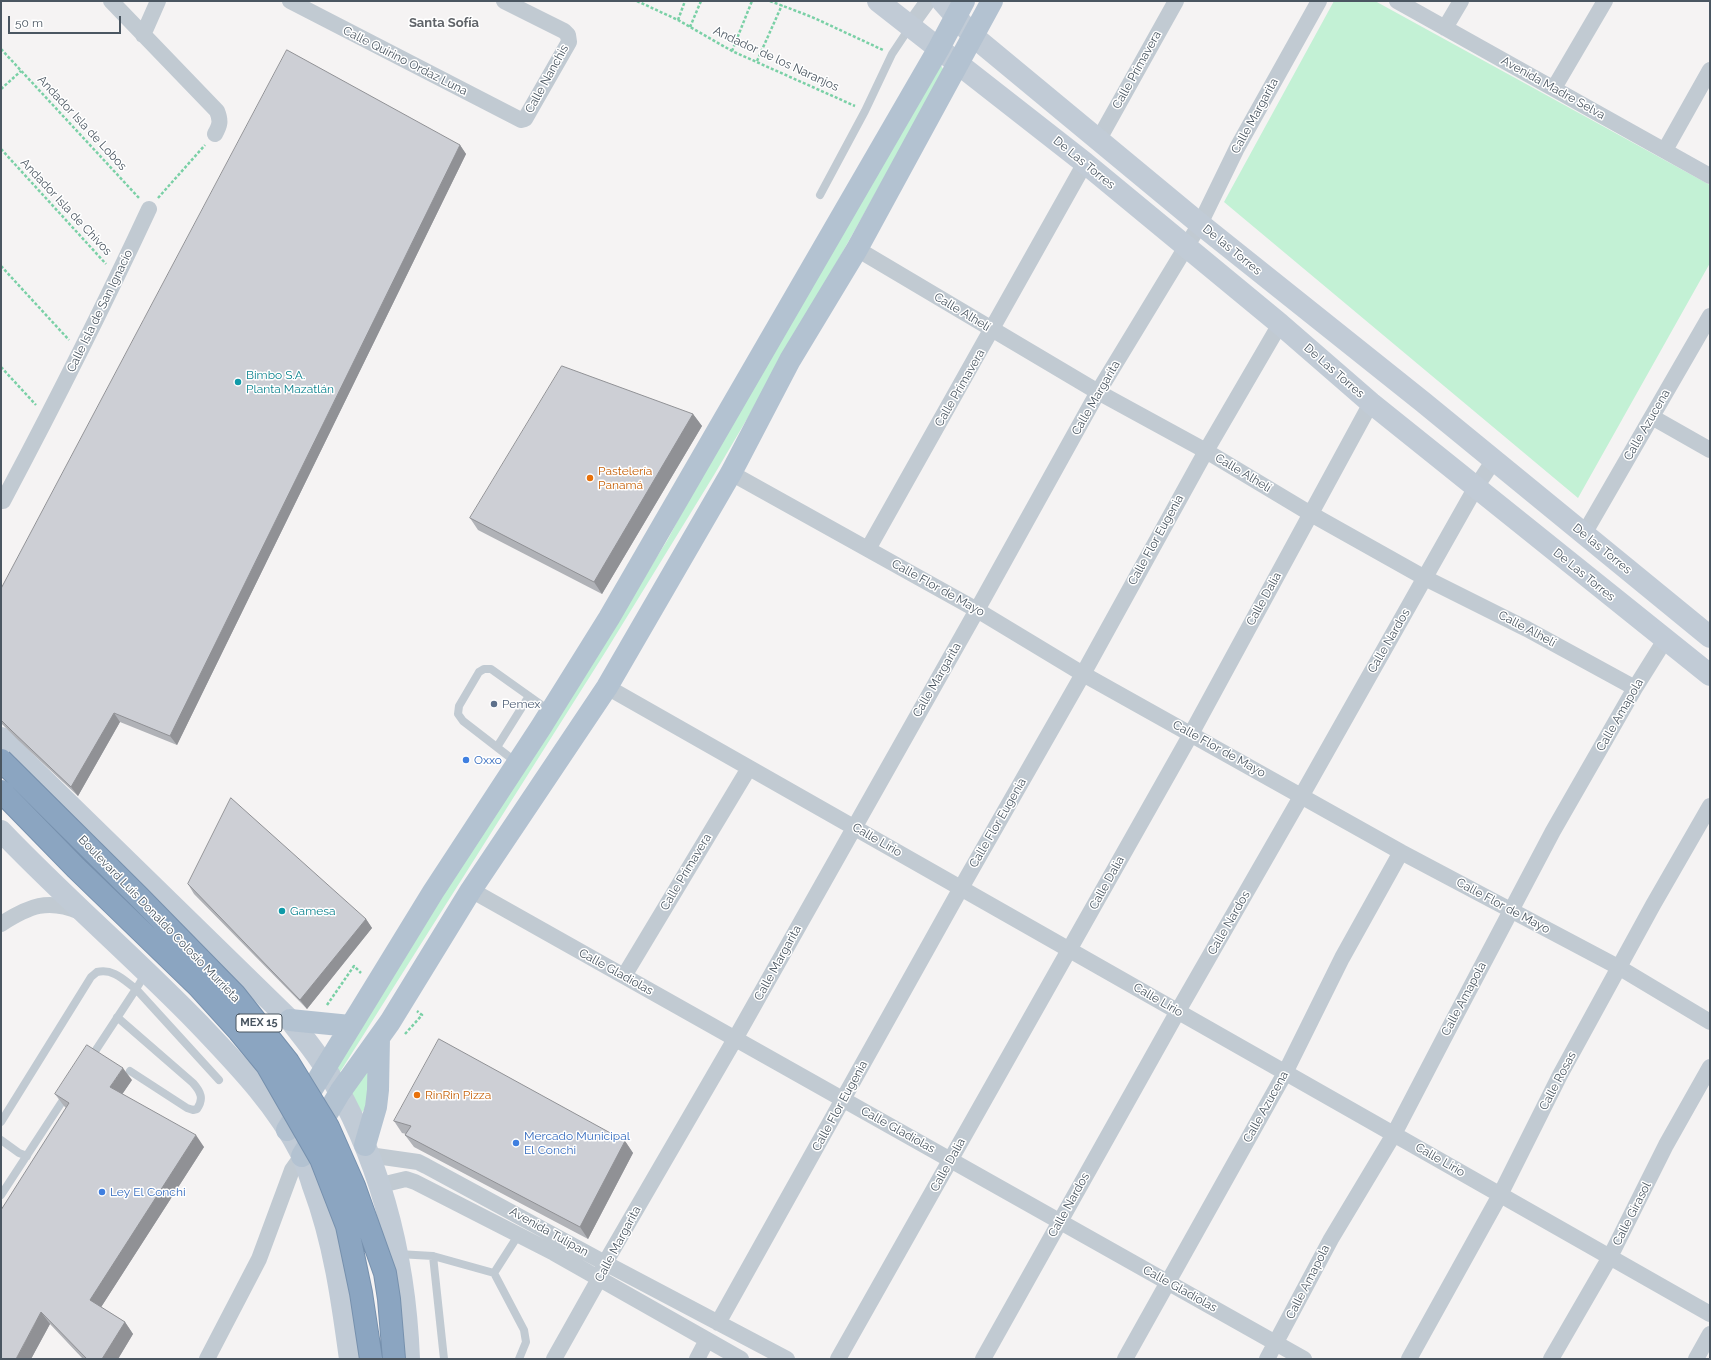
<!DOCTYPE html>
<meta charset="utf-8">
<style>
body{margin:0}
#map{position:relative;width:1711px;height:1360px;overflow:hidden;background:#f5f3f3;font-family:Raleway,sans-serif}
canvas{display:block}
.frame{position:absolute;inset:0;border:2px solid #4a5661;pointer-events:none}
.scale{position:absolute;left:8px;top:16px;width:113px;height:18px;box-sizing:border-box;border:2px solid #4a5661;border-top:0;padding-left:5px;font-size:12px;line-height:14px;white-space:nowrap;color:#4a5661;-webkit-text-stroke:3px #fff;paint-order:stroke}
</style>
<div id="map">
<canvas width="1711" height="1360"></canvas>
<div class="frame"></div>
<div class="scale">50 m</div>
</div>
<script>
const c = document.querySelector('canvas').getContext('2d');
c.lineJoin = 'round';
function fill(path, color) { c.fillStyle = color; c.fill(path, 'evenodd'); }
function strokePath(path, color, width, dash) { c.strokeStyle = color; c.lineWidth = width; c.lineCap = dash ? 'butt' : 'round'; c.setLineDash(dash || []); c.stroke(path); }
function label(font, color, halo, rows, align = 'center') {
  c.font = font + ' Raleway,sans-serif'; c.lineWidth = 3; c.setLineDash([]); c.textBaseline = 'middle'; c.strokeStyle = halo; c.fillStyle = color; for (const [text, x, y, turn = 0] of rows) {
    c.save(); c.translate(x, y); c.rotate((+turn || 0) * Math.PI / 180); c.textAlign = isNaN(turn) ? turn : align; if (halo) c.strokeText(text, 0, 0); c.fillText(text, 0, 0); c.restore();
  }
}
fill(new Path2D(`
 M1334,1H1375L1710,185V263L1578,498L1224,202Z
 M941,65L944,71L787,351L714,475L606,651L340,1072L332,1065L599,650L668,539L704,471Z
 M369,1065C368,1078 371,1108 360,1114L349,1090Z`), '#c3f1d5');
strokePath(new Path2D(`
 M637,1L678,20L732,51L855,106
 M770,1L812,17L883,50
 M678,20L685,1
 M690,27L701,1
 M1,49L139,198
 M732,51L752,1
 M757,61L782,5
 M1,89L21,71
 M1,149L106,264
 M158,198L205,145
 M1,266L69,340
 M1,367L36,405
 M327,1005L354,966L361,973
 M405,1034L422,1015L417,1011`), '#7ad0a6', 2.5, [3, 2]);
strokePath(new Path2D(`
 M820,195L865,111L892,54L910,27
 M497,747L529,696
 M516,762L463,721L458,714L459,706L479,672L484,669H491L550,711
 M146,973L136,989L219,1080
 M117,1017L193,1083C201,1092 204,1099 197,1109L193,1110L187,1108L130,1071
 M1,1122L91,977L97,972C113,968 124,980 136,989L90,1059
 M1,1140L19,1153L27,1156
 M1,1195L67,1094
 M398,1254L433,1256L494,1273L524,1330L526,1342L519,1359
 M433,1256L444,1359
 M494,1273L519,1234`), '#c1cad2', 8);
strokePath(new Path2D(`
 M111,1L217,111C221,121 220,125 215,134
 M290,1L521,120L525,119L569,42L568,35L564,31L504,1
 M1397,1L1710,176
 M910,26L928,1
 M1445,28L1461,1
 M143,35L158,1
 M1554,88L1605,1
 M1099,139L1176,1
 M1665,150L1710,70
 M857,249L1098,392L1206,451L1311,514L1425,578L1527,629L1635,688
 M1652,417L1710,450
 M731,473L977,610L1083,674L1401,852L1620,968L1710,1022
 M1,499L3,501C54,405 103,308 149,209
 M1584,534L1710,316
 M868,549L1085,163
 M607,687L1710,1314
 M471,890L1304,1359
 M1,924C29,906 48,898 80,912
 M624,976L749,768
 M369,1155L418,1162L426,1166L605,1263L787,1359
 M381,1185L406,1179L415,1182L554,1253L741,1359
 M718,1323L961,888L1083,674L1206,451L1280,324
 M207,1359L259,1259L292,1170L302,1156
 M554,1359L599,1279L605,1263L735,1039L977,610L1098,392L1200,224L1237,148L1319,1
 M697,1359L707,1340
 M838,1359L1191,734L1371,403
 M983,1359L1178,1011L1302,795L1476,487L1494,460
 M1125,1359L1285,1073L1342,958L1401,852
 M1267,1359L1331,1239L1394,1134L1456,1015L1553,831L1635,688L1665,640
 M1409,1359L1500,1195L1560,1075L1653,905L1710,806
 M1551,1359L1610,1257L1666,1145L1710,1067
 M1696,1359L1710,1334`), '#c1cad2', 16);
strokePath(new Path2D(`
 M878,1L1085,163L1280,324L1371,403L1710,675
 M942,1L973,36L1200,224L1423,402L1710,637
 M1,738L290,1020C302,1036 316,1052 326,1069C381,1158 405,1256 409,1359
 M1,831C65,898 135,958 199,1024C237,1064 277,1105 302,1155C306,1165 310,1176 313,1186C334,1242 342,1300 350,1359`), '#c1cbd6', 22);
strokePath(new Path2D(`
 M290,1020L350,1026
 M287,1130L433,892L541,727L609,618L939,48L964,1
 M365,1145L376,1107L378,1090L379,1038
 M302,1156L340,1092L390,1022L471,890L607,687L731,473L790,360L857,249L992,1`), '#b3c2d1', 22);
const highwayBridge = new Path2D(`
 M1,760L139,897L235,995L288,1062L328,1127L354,1186L385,1273L389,1299L394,1359
 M1,791L76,868L199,987L239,1031L267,1065L321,1159L347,1226L361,1293L371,1359`);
strokePath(highwayBridge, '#7690ad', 24, []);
strokePath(highwayBridge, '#8ba5c1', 22);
fill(new Path2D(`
 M460,145L466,154L177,745L120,722L78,796L18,740L1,723V589Z
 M693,414L702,426L602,594L478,530L470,518Z
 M188,884L366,919L372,928L307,1009L194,894Z
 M132,1080L122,1094L204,1147L101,1307L125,1322L133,1334L118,1359H83L50,1324L31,1359L66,1108L64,1106L55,1094Z
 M394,1121L625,1141L633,1153L588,1239L414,1147L405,1135L406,1134L402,1133Z`), '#b0b2b7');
fill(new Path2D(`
 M460,145L466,154L177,745L170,736Z
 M693,414L702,426L602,594L594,582Z
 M114,713L120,722L78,796L71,787Z
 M366,919L372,928L307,1009L300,1000Z
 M123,1068L132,1080L119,1099L110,1087Z
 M196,1135L204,1147L98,1312L90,1300Z
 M625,1141L633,1153L588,1239L580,1227Z
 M41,1312L50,1324L31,1359H16Z
 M125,1322L133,1334L118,1359H102Z`), '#909195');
const building = new Path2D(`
 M287,50L460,145L170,736L114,713L71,787L12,731L1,720V589Z
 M562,366L693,414L594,582L470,518Z
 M231,798L366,919L300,1000L188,884Z
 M439,1039L625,1141L580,1227L405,1135L411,1126L394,1121Z
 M87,1045L123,1068L110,1087L196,1135L90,1300L125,1322L102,1359H87L41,1312L16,1359H1V1210L69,1103L55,1094Z`);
fill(building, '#cdcfd5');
strokePath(building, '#909195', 1);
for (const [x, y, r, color] of [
 [238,382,4,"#0f9aa8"],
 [590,478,4,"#e8710a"],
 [494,704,4,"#5c6f8a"],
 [466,760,4,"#3f7fe0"],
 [282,911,4,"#0f9aa8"],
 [417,1095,4,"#e8710a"],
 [516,1143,4,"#3f7fe0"],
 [102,1192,4,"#3f7fe0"]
]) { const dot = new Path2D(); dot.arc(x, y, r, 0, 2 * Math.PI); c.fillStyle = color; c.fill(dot); strokePath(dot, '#fff', 1.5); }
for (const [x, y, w] of [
 [259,1023,46]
]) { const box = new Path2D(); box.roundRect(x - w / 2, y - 9, w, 18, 3); c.fillStyle = '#fff'; c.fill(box); strokePath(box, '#4a5661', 1); }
label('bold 11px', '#4a5661', null, [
 ["MEX 15",259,1023]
]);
label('12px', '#4a5661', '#fff', [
 ["Andador de los Naranjos",776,59,25],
 ["Calle Quirino Ordaz Luna",405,61,27],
 ["Calle Primavera",1137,70,-61],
 ["Calle Nanchis",547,79,-61],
 ["Avenida Madre Selva",1553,88,29],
 ["Calle Margarita",1255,116,-61],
 ["Andador Isla de Lobos",82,123,47],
 ["De Las Torres",1084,163,39],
 ["Andador Isla de Chivos",66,207,47],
 ["De las Torres",1232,250,39],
 ["Calle Isla de San Ignacio",100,311,-64],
 ["Calle Alhelí",962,312,31],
 ["De Las Torres",1334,371,41],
 ["Calle Primavera",960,388,-60],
 ["Calle Margarita",1096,398,-60],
 ["Calle Azucena",1647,425,-60],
 ["Calle Alhelí",1243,473,31],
 ["Calle Flor Eugenia",1156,540,-61],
 ["De las Torres",1602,549,39],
 ["De Las Torres",1584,575,39],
 ["Calle Flor de Mayo",938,588,29],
 ["Calle Dalia",1264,599,-61],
 ["Calle Alhelí",1527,629,28],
 ["Calle Nardos",1389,641,-60],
 ["Calle Margarita",937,680,-60],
 ["Calle Amapola",1620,715,-60],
 ["Calle Flor de Mayo",1219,749,29],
 ["Calle Flor Eugenia",998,823,-60],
 ["Calle Lirio",877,840,30],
 ["Calle Primavera",686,872,-59],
 ["Calle Dalia",1107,883,-61],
 ["Calle Flor de Mayo",1503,906,28],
 ["Boulevard Luis Donaldo Colosio Murrieta",159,919,46],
 ["Calle Nardos",1229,923,-60],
 ["Calle Margarita",778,963,-61],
 ["Calle Gladiolas",616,972,29],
 ["Calle Amapola",1464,999,-62],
 ["Calle Lirio",1158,1000,30],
 ["Calle Rosas",1558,1081,-62],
 ["Calle Flor Eugenia",840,1106,-61],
 ["Calle Azucena",1266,1107,-61],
 ["Calle Gladiolas",898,1130,29],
 ["Calle Lirio",1440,1160,30],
 ["Calle Dalia",948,1165,-61],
 ["Calle Nardos",1069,1205,-61],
 ["Calle Girasol",1632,1214,-63],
 ["Avenida Tulipan",549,1232,29],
 ["Calle Margarita",618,1244,-62],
 ["Calle Amapola",1308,1282,-63],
 ["Calle Gladiolas",1180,1289,29]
]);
label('12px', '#0d838f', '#fff', [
 ["Bimbo S.A.",246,375],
 ["Planta Mazatlán",246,389],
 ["Gamesa",290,911]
], 'left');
label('12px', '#c56008', '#fff', [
 ["Pastelería",598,471],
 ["Panamá",598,485],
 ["RinRin Pizza",425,1095]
], 'left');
label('12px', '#4e5e75', '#fff', [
 ["Pemex",502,704]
], 'left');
label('12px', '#366cbe', '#fff', [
 ["Oxxo",474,760],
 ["Mercado Municipal",524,1136],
 ["El Conchi",524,1150],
 ["Ley El Conchi",110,1192]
], 'left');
label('bold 13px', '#5f6368', '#fff', [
 ["Santa Sofía",444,23]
]);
</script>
